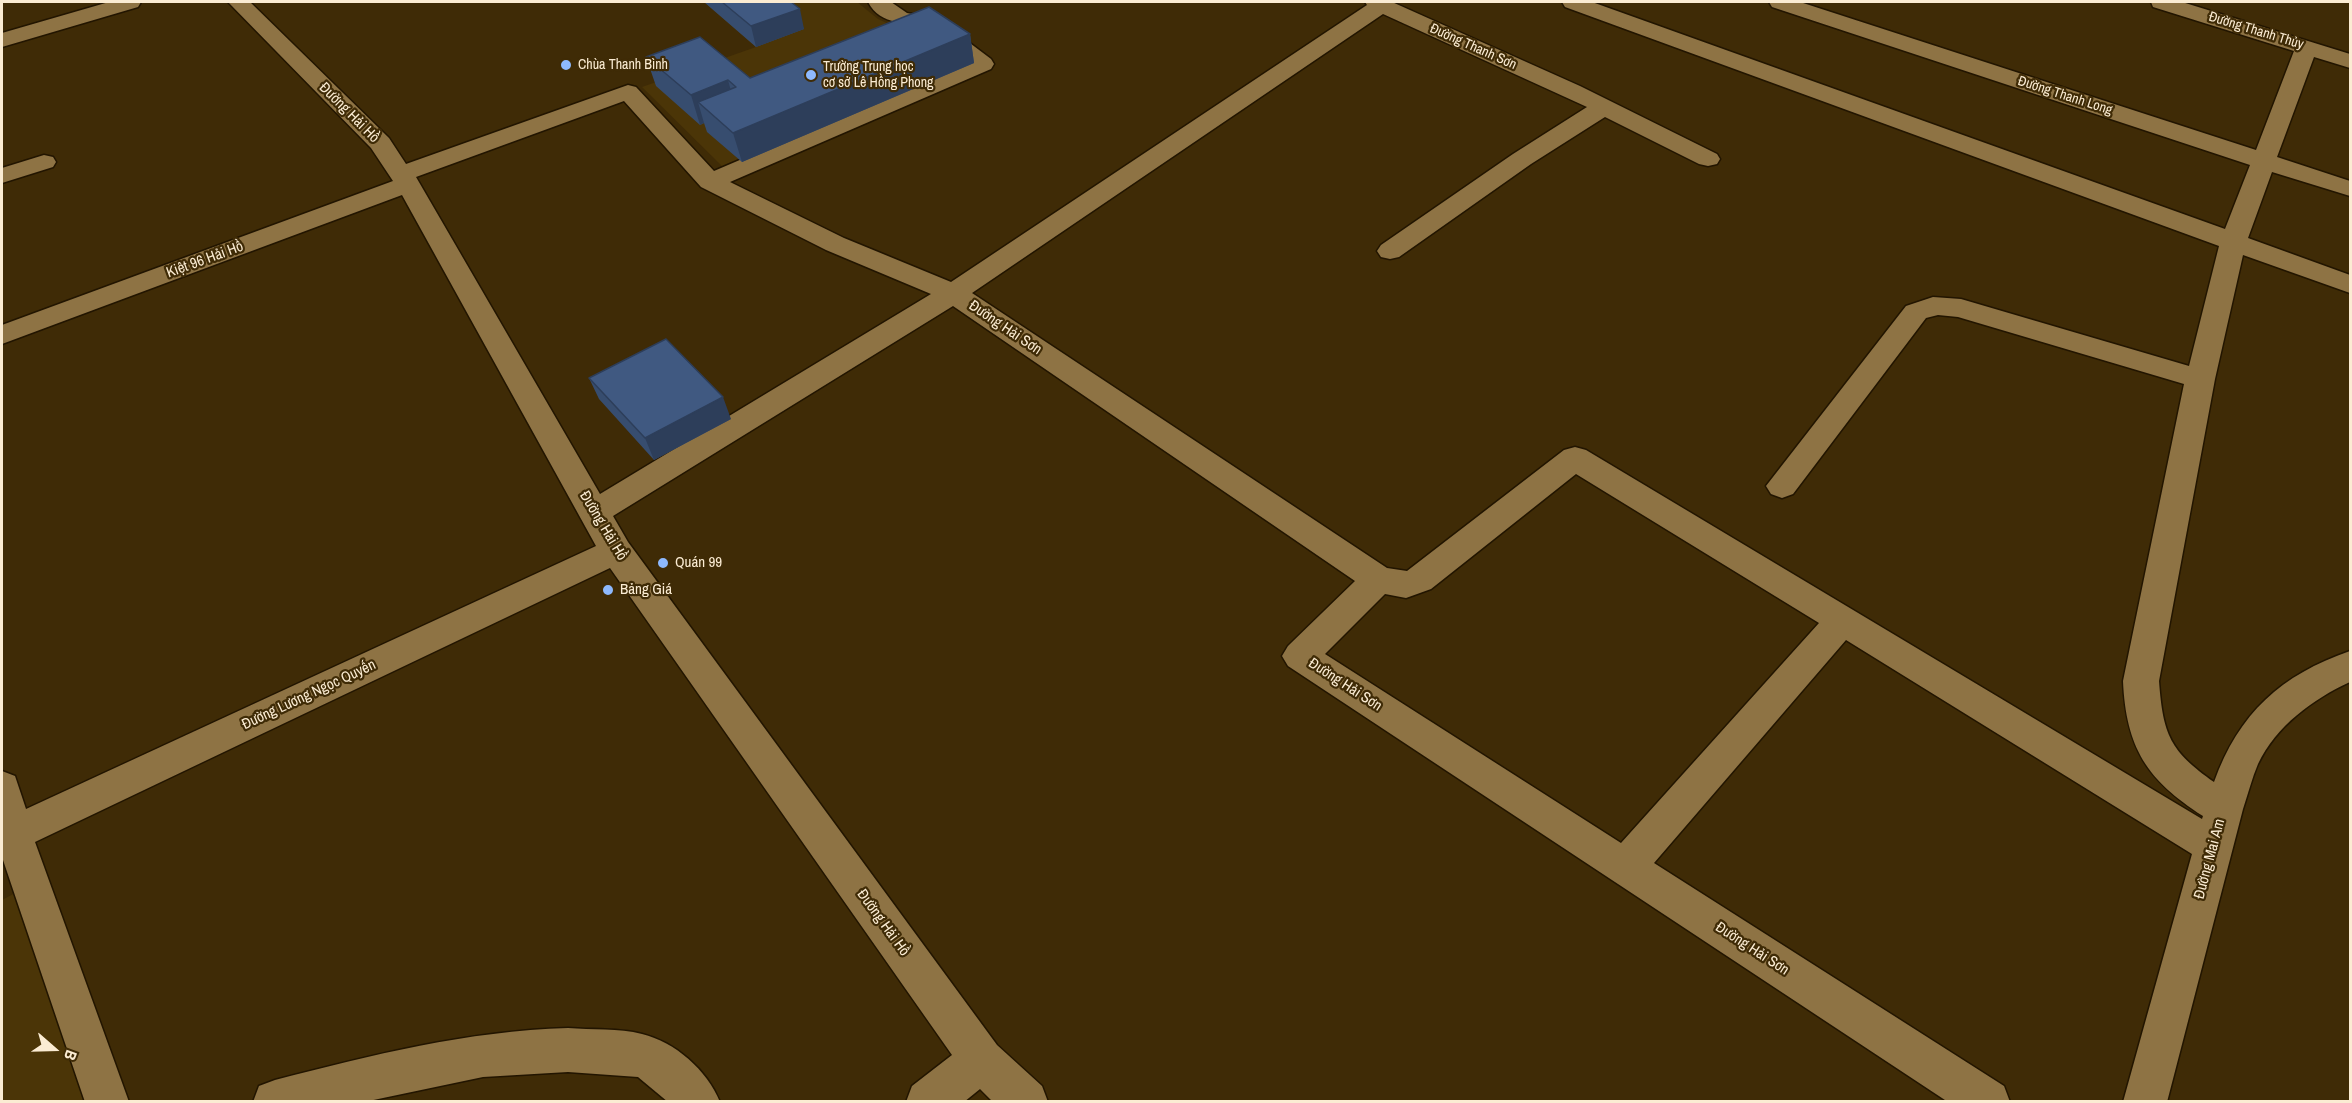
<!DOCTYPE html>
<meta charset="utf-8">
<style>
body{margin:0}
#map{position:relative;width:2352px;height:1103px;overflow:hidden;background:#3f2b06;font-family:"Archivo Narrow",sans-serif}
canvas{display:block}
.frame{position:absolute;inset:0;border:3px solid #fbecd3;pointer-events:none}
.north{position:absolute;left:24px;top:1019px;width:60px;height:60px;-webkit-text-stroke:4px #3f2b06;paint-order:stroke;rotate:110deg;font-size:16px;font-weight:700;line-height:24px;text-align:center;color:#fbecd3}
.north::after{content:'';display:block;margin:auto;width:21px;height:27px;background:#fbecd3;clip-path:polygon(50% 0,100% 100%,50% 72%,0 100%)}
</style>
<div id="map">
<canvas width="2352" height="1103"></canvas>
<div class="frame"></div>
<div class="north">B</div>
</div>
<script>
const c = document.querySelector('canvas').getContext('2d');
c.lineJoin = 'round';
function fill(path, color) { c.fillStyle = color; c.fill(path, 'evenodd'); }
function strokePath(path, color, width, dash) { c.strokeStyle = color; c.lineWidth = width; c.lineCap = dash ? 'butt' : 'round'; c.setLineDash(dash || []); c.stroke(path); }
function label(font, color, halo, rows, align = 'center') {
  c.font = font + ' "Archivo Narrow",sans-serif'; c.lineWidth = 4.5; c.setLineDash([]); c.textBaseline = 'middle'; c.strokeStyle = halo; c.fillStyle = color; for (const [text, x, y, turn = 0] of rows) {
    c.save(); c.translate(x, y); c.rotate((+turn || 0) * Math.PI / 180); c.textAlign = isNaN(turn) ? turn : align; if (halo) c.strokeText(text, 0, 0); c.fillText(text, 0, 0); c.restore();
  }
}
fill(new Path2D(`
 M704,2H857L878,19L974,63L724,168L642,87L756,47Z
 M21,890L106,1101L2,1102V900Z`), '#4b3507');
const minor = new Path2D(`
 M109,2H141L138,7L2,47V33Z
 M228,2H250L389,138L406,164L628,85L636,87L714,171L967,63C953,52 940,40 925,31C907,20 881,27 868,2H891L907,13L938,19L991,59L994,64L991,69L730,182L844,238L951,282L1367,5L1365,2H1392L1580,86L1717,154L1720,159L1717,164L1708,166L1699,164L1605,117L1531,164L1399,257L1390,259L1381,257L1377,251L1381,245L1513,154L1587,107L1383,14L972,293L1387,568L1407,571L1564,450L1575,447L1586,450L2202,819L2203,816C2147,780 2126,748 2123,681L2184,384L1958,317L1938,315L1926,318L1793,494L1782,498L1771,494L1766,486L1906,306L1933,297L1961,299L2189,366L2219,246L1565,7L1562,2H1592L2225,229L2250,165L1772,7L1769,2H1800L2256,150L2294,51L2153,7L2151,2H2182L2350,54V68L2314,57L2277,157L2350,181V196L2272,172L2248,238L2350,275V293L2243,255L2215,379L2159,681C2163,735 2170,751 2214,782C2239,713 2281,675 2350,651V682C2313,699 2276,726 2258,764C2252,778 2248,794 2243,809L2167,1102H2123L2192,854L1846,640L1654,863L2004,1086L2010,1102H1948L1288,666L1282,656L1288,646L1355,581L953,306L613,516L628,542L997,1045L1042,1086L1048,1102H993L980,1089L964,1102H906L912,1086L952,1055L610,568L35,842L129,1102H85L2,857V771L15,776L26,809L596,546L402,195L2,344V325L393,181L371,148ZM624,101L701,187L826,250L931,294L600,494L416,177ZM1576,474L1819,623L1621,843L1325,654L1385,594L1406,598L1431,589Z
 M44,155L53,157L56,162L53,167L2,183V168Z
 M568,1028C591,1030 619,1028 642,1034C675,1042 707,1070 720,1102H668L638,1077L568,1072L483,1077L364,1102H253L259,1086L275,1080C372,1055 467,1031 568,1028Z`);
strokePath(minor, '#221500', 3);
fill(minor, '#8e7344');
fill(new Path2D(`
 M704,2H791L804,29L756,47Z
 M970,34L974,63L742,162L707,132L704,123L700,125L656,86L646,57L750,78Z
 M589,378L731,419L654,460L599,399Z`), '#374d6f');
fill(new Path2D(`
 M800,9L804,29L756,47L751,26Z
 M970,34L974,63L742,162L733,133Z
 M728,80L736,110L698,102L704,123L700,125L691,95Z
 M723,397L731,419L654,460L645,438Z`), '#2d3e5a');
const building = new Path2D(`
 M722,2H791L800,9L751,26Z
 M929,7L970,34L733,133L698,102L736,87L728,80L691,95L646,57L700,37L750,78Z
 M666,339L723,397L645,438L589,378Z`);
fill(building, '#405981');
strokePath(building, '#2d3e5a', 1.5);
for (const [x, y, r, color] of [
 [566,65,6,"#8eb9fd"],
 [811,75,6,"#8eb9fd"],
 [663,563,6,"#8eb9fd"],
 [608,590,6,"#8eb9fd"]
]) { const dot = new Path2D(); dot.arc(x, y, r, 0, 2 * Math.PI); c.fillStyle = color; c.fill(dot); strokePath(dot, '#3f2b06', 2); }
label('14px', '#fbecd3', '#3f2b06', [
 ["Đường Thanh Thủy",2256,31,17],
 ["Đường Thanh Sơn",1473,47,24],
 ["Đường Thanh Long",2065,96,18]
]);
label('14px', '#fbecd3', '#3f2b06', [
 ["Chùa Thanh Bình",578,65],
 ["Trường Trung học",823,67],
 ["cơ sở Lê Hồng Phong",823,83]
], 'left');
label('15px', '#fbecd3', '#3f2b06', [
 ["Đường Hải Hồ",349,113,45],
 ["Kiệt 96 Hải Hồ",205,260,-20],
 ["Đường Hải Sơn",1005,328,34],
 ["Đường Hải Hồ",603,526,59],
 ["Đường Hải Sơn",1345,685,33],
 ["Đường Lương Ngọc Quyến",309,695,-25],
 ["Đường Mai Am",2210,859,-75],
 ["Đường Hải Hồ",883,923,54],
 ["Đường Hải Sơn",1752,949,33]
]);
label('15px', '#fbecd3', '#3f2b06', [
 ["Quán 99",675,563],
 ["Bảng Giá",620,590]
], 'left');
</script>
